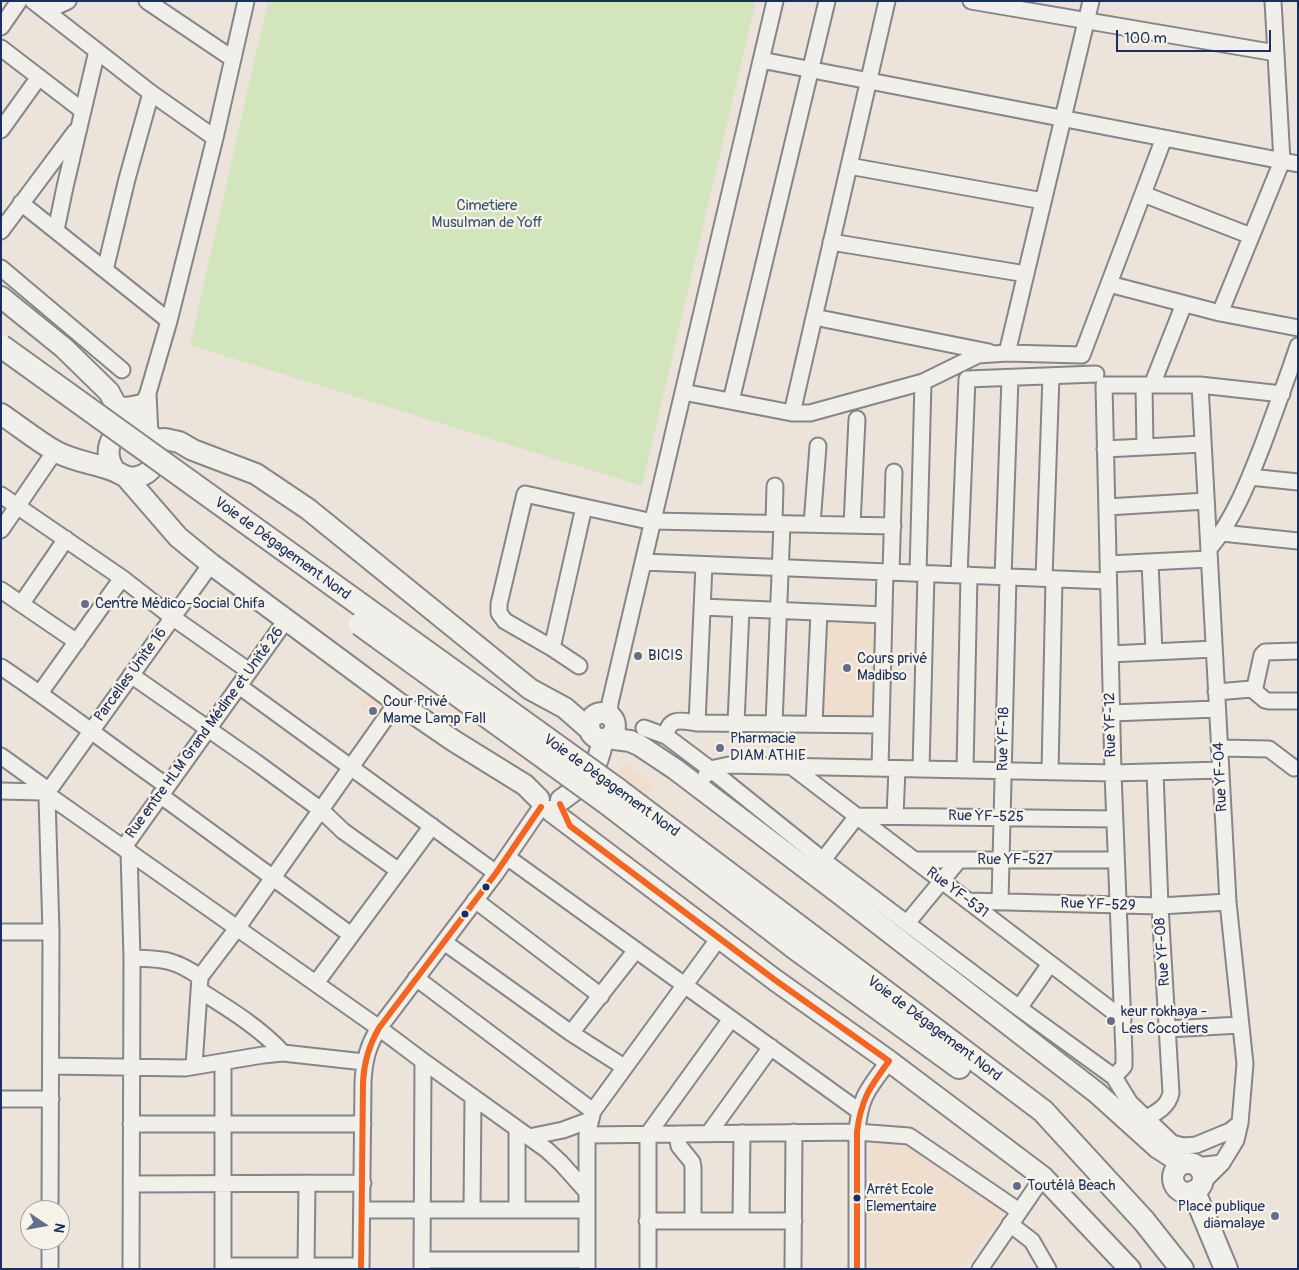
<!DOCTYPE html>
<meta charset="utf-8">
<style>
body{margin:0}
#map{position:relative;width:1299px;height:1270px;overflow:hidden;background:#ece3da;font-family:Pangolin,sans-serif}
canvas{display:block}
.frame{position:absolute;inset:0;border:2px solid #1b2f5e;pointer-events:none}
.north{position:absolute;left:20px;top:1200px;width:50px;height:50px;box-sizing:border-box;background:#f7f3e8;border:1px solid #9fa5b1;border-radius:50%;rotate:102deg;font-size:14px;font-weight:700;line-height:20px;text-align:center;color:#1b2f5e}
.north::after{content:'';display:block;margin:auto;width:18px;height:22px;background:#646e89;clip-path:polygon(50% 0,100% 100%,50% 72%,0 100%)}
.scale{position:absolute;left:1116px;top:30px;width:155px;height:22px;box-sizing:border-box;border:2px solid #1b2f5e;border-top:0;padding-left:6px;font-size:15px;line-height:18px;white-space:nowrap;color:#1b2f5e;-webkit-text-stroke:4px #f7f3e8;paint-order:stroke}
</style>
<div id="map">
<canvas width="1299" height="1270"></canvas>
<div class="frame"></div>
<div class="north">N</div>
<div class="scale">100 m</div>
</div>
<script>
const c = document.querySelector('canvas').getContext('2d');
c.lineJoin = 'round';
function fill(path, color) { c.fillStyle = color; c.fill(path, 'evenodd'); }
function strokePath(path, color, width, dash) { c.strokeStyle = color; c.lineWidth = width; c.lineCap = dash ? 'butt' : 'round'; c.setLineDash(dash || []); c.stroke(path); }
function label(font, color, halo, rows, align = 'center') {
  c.font = font + ' Pangolin,sans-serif'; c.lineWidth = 4.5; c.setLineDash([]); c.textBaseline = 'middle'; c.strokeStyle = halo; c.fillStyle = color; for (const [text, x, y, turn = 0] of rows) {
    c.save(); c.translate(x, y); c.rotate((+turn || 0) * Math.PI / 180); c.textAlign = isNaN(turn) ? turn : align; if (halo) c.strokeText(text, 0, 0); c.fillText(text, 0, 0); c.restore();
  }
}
fill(new Path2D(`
 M822,615L878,618L873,719L817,717Z
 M371,693L387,702L376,718L357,704L363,696L367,698Z
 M625,763L655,785L646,797L615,775Z
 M870,1134L916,1136L1012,1205L962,1269H869Z`), '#efddcd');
fill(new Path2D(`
 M268,1H756L642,486L190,345Z`), '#d2e5bd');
const minor = new Path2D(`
 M33,1L151,93L215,138
 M147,1L233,59
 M971,1L1276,53
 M46,11L68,1
 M1,27L19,1
 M1,48L83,111
 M761,60L1298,164
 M1,130L39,77
 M849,166L1043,201
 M1143,194L1251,236
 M21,203L169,321
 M56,230L65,187L97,51
 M1,231L75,132
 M831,242L1026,274
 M1,268L122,370
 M105,270L127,179L151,93
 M1109,284L1220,313L1298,328
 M1220,313L1282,161L1273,1
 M814,317L989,352
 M1007,353L1091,1
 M1082,355L1164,138
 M1104,385L1113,773L1124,1054V1066L1114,1077
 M1104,385H1200L1282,394
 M1144,385L1145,447
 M1152,385L1184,304
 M1200,385L1228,902L1245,1064L1240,1123L1236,1140L1222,1163L1203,1182
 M683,392L792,413H810L923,382L978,355L1007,353L1082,355
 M148,394L150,435
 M731,401L827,1
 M792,413L887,1
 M132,428L148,393L169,321L215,138L246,1
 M1105,449L1203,444
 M1250,477L1298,482
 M1,495L122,578L172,617L249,671
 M1107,507L1206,501
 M653,521L893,526
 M774,523L775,486
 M812,524L818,446
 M852,525L857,419
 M1,530L55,451
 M1222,533L1298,541
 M1209,549C1234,519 1249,480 1263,444C1275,411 1287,379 1298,346
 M643,562L1108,581
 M1150,562L1154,652
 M1108,564L1209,559
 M891,572L894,472
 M918,573L923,382
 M959,575L967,379L1096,374
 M1003,577L1010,378
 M1044,578L1051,376
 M1,590L77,642
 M22,603L66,539
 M702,607L884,615
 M552,648L584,507
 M1110,654L1214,649
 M579,666L552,648L505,621L499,613V604L525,494L653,522
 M1,667C58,705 111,747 167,786
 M131,675L257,763L321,810L343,831L399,871
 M239,686L496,873
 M1252,689L1265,700L1269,701H1298
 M1216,692L1252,689L1255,687L1262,655L1265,652L1298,651
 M40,693L122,578
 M1111,713L1217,709
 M609,716L610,703L775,1
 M697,723L704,565
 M736,723L741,609
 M774,724L782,524
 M814,724L819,612
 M644,728L666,736C669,716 682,721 697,723L881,725
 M666,736L710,769L823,860L1019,1008L1114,1077L1130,1103L1172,1143L1183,1146L1196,1145L1230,1131L1240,1123
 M1219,748L1269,749L1294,768
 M1,756L44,787
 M791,766L1123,1019
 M880,768L885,572
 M921,769L926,574
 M965,770L969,575
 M1050,772L1054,579
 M706,775L710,769L729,765L1113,773L1221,770
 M52,786L211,564
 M1,791L42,792
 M160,795L351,935
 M47,797L51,932L50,1210
 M51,797L379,1028L423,1061L547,1150L561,1163L587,1192
 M895,816L897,769
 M124,847L286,620
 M129,851L132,958L131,1269
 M507,857L859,1111
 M823,860L857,816L1114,819
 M914,860H1116
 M475,900L601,996
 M968,901L1160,906L1228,902
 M1000,902L1008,577
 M907,923L959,860
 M1,932H51
 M444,942L571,1033L624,1067
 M132,958C163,959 174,959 200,977
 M416,978L593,1111
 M316,983L432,826
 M199,990C229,1009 259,1027 283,1053
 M1019,1008L1050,964
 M1168,1029L1240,1025
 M571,1033L636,950
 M51,1066L185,1068L263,1055L283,1053L364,1062
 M194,1066L200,977L238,927L397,702
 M1,1099H51
 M1145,1119C1157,1112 1168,1107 1171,1093L1160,906L1155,772
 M131,1124H363
 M709,1133L771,1047
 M677,1134L679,1146L692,1162L693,1167V1221
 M587,1135L857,1132L909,1136L1019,1211
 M529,1137L563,1130L590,1120
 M1197,1166L1222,1163
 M132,1184L363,1183
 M362,1210H587
 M472,1210L473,1097
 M517,1210V1129
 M647,1221H794
 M741,1221L742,1133
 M1010,1224L1032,1241L1048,1269
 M422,1260H587
 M223,1266H361
 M306,1266L307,1183
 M50,1269V1240
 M223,1269V1062
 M361,1269L363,1082C364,1061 368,1045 379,1028L496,873L541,807
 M422,1269L423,1061
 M587,1269V1135L593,1111L719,938
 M648,1269V1134L731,1019
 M793,1269L794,1132
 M857,1269V1132C860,1096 868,1089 889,1061
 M980,1269L1043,1177`);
const major = new Path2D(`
 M1,297L64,348L109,392L128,428
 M118,407L127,408L142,405
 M1,414C19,426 36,440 55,451C72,461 94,463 112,470C121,473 127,480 137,477C167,471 161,424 131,428C108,431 103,454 115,471
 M154,440L165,439L179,442L193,450L256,474L308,509L530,689L565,708L590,730
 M126,477L178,537L211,564L397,702L454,741L525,785L539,799
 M589 726a13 13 0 1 1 26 0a13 13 0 1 1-26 0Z
 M607,738L630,741L639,745L675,769L840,894L1097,1093L1158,1148L1183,1164
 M561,800C589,780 596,774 603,739
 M551,811L775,980L889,1061L1043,1177L1130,1269
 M1173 1178a15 15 0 1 1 30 0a15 15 0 1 1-30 0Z`);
const highway = new Path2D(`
 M618,790L1043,1111L1144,1221L1182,1269
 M607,803L794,947L959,1067
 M1194,1192L1226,1269`);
strokePath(minor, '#85858a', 19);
strokePath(major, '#85858a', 24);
strokePath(highway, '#85858a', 26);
strokePath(minor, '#f1efea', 15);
strokePath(major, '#f1efea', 20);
strokePath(highway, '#f1efea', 22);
const highwayBridge = new Path2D(`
 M1,346L618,790
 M360,624L607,803`);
strokePath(highwayBridge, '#85858a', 26, []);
strokePath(highwayBridge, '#f1efea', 22);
strokePath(new Path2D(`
 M560,804L570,826L775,980L889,1061C870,1087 861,1099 857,1132V1269
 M361,1269L363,1082C364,1062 369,1045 379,1028L496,873L541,807`), '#f26522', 6);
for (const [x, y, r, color] of [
 [85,604,5,"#646e89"],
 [638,656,5,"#646e89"],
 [847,668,5,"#646e89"],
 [373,711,5,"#646e89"],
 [720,748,5,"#646e89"],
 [486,887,4.5,"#1b2f5e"],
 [465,914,4.5,"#1b2f5e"],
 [1111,1021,5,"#646e89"],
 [1017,1186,5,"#646e89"],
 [857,1198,4.5,"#1b2f5e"],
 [1275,1216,5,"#646e89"]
]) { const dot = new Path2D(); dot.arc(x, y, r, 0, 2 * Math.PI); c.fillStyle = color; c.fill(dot); strokePath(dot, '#f7f3e8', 2); }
label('14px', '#1b2f5e', '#f7f3e8', [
 ["Arrêt Ecole",866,1190],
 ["Elementaire",866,1207]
], 'left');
label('15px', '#3b546c', '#f7f3e8', [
 ["Cimetiere",487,206],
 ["Musulman de Yoff",487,223]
]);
label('15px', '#1b2f5e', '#f7f3e8', [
 ["Voie de Dégagement Nord",282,549,36],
 ["Parcelles Unite 16",131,675,-54],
 ["Rue YF-12",1111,725,-91],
 ["Rue entre HLM Grand Médine et Unité 26",205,733,-54],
 ["Rue YF-18",1004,739,-89],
 ["Rue YF-04",1221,777,-93],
 ["Voie de Dégagement Nord",611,786,36],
 ["Rue YF-525",986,817,1],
 ["Rue YF-527",1015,860],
 ["Rue YF-531",957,893,37],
 ["Rue YF-529",1098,905,2],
 ["Rue YF-08",1163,952,-94],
 ["Voie de Dégagement Nord",934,1029,37]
]);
label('15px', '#1b2f5e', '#f7f3e8', [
 ["Centre Médico-Social Chifa",95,604],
 ["BICIS",648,656],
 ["Cours privé",857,659],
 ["Madibso",857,676],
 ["Cour Privé",383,702],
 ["Mame Lamp Fall",383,719],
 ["Pharmacie",730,739],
 ["DIAM ATHIE",730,756],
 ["keur rokhaya -",1121,1012],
 ["Les Cocotiers",1121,1029],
 ["Toutélà Beach",1027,1186],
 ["Place publique",1265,1207,"right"],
 ["diamalaye",1265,1224,"right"]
], 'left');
</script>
